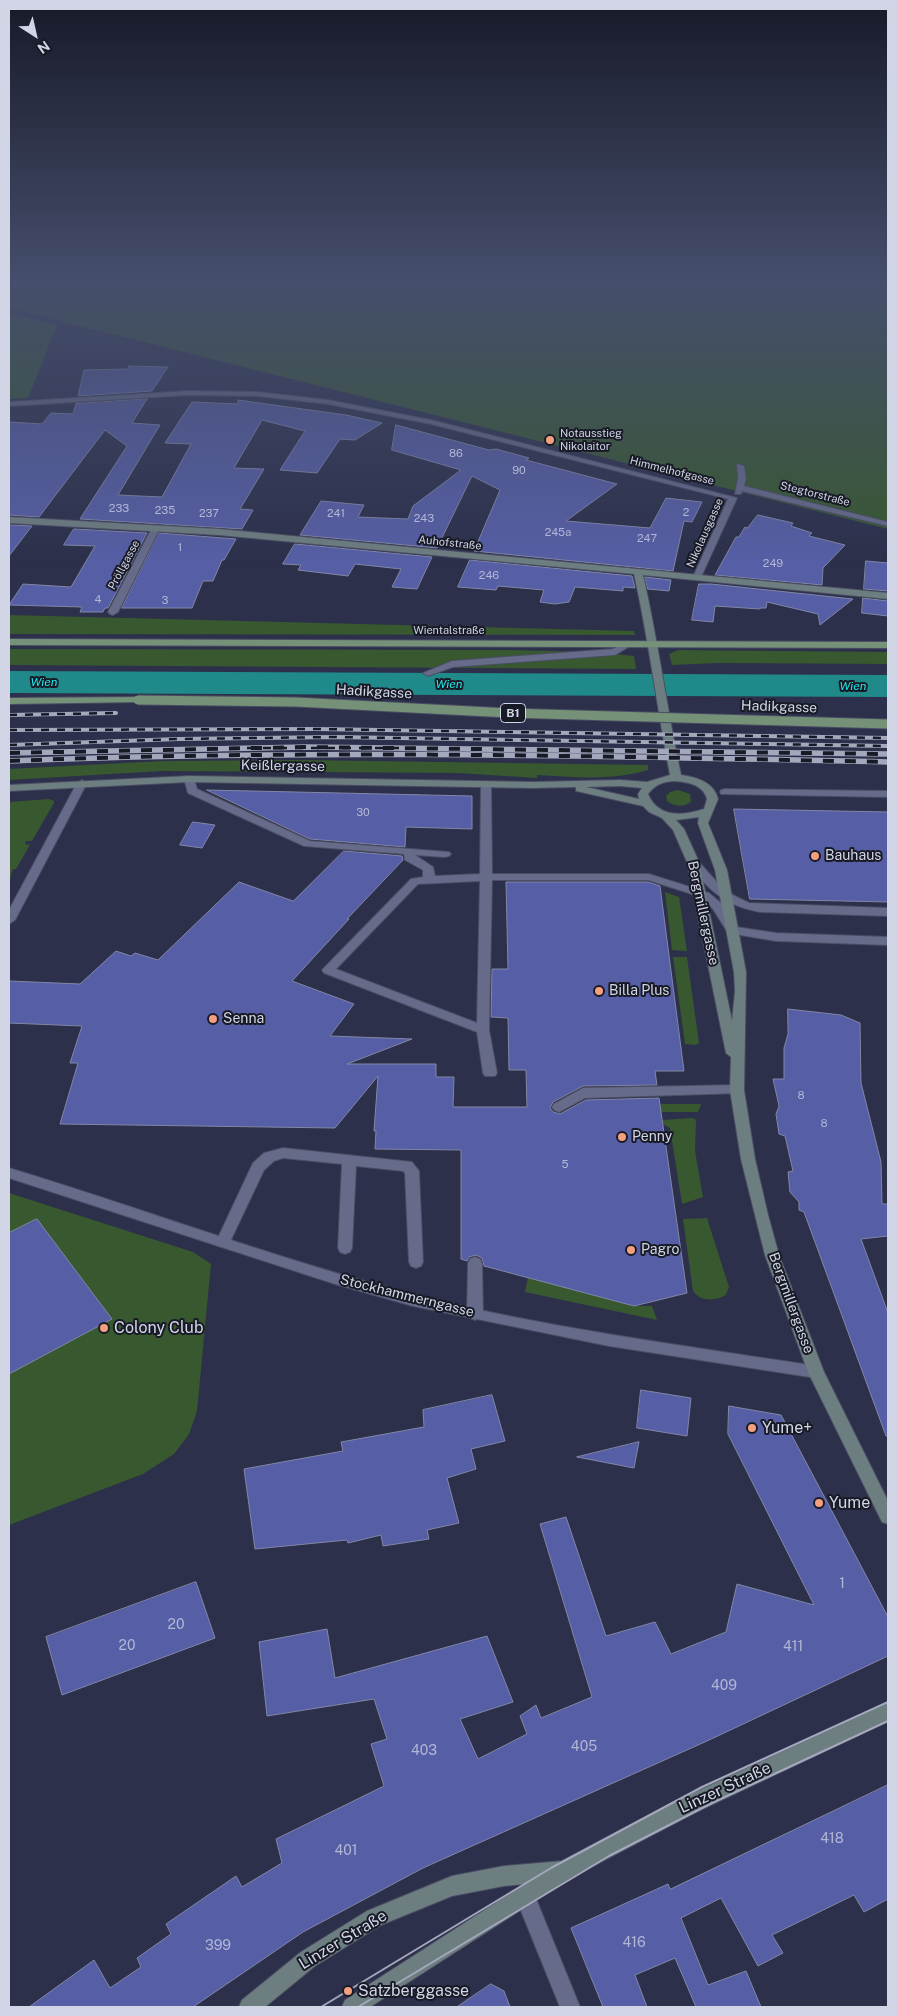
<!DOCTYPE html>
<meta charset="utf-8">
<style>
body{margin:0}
#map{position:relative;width:897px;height:2016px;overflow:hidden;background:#2c304b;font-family:"Public Sans",sans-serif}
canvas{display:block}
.frame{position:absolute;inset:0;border:10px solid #d1d5e6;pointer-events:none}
.north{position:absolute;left:10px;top:10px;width:50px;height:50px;-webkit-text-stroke:4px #181a26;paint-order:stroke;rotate:145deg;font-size:14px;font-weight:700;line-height:20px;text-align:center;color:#d1d5e6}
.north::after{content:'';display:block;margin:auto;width:18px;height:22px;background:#d1d5e6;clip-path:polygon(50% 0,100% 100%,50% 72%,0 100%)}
</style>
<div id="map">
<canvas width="897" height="2016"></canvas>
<div class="frame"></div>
<div class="north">N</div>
</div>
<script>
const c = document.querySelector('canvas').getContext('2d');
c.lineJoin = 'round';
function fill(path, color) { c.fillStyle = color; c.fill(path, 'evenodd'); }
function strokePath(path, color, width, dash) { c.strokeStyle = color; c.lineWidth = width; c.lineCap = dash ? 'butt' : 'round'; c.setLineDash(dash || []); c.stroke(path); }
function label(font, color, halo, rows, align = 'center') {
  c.font = font + ' "Public Sans",sans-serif'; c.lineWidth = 4; c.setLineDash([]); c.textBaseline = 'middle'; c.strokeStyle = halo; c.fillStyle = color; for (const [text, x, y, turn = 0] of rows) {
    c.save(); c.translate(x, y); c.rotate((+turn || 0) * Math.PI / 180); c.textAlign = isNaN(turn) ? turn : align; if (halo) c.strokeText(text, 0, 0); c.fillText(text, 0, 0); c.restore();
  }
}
fill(new Path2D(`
 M9,282H888V529L9,308Z
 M9,313L57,325L28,398L9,399Z
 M9,615L634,631L635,635L9,634Z
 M9,649L509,650L597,652L634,656L636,669L9,665Z
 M678,650L888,652V664L718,663L672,665L669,654Z
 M302,760L648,765V770C612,781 574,777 537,775V778L457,773L162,771L9,780V769L163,761Z
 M678,790L690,794L691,802C684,807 675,807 667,801L666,796L670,792Z
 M49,799L54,801V803L32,841H26L25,844L30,845L16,869H13L9,882V802Z
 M665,892L679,897L687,951L672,950Z
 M673,957H687L699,1043L696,1045L685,1044Z
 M663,1104H701L698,1112H661L632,1108Z
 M693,1118L696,1120L695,1151L703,1197L682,1204L670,1128L663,1124L662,1120Z
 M9,1193L193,1252L211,1264L197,1411L189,1434L181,1445L174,1454L143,1474L9,1525Z
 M707,1218L729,1287L726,1295C716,1301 700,1302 693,1291L683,1219Z
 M528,1277L634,1306H652L657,1320L525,1292Z`), '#38582f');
fill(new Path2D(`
 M9,671L888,675V697L9,693Z`), '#20898a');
const building = new Path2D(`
 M129,366L168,367L152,391L78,396L84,370L128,369Z
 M147,399L132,423L160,425L118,495L162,497L191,444L165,443L192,402L238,404V400L346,415L382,423L355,440L340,439L317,473L280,470L305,431L262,420L234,468L264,469L240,509L253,510L242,529L80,519L127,446L105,430L39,517L9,515V422L42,424L51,413L73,414L76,404Z
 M396,425L489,450L496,449L529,458L526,460L617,484L566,521L650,528L666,498L702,502L692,522L684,521L673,571L474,551L500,490L472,476L437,548L300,535L321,501L364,505L358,517L408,519L413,506L461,470L392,450Z
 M758,515L793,523L791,526L812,533L809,536L845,545L823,568L822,585L715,575L736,537H739L745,527L747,528Z
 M9,525L32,526L9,556Z
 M74,529L147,533L108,608H105L103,612H80L82,607L9,605L23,584L71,587L95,546L64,545Z
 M159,533L236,539L224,560H222L213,581H203L192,608H122Z
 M295,544L432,557L417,589L392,587L401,569L355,564L348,576L298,570L301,565L283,564Z
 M470,560L632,576L635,588L623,587V591L575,587L569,602L555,604L540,602L544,590L498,586L496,590L458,587Z
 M866,561L888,563V591L864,589Z
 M645,577L671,580L669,591L648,589Z
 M699,584H711L853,599L820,625L818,614L767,602L766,608H760V609L715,606L713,622L692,620Z
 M863,598L888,601V616L862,613Z
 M207,790L472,796V829L406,827L405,847L310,839Z
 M734,809L888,812V902L750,899Z
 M193,822L215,825L202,848L180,845Z
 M344,851L402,856L403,860L347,919H349L292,981L354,1004L330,1036L412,1039L347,1064H436V1077H454L453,1107H527L526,1070H509L508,1018L491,1017L492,969H508L506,882H648L660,886L684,1071H655L657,1085L583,1086L553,1102L550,1108L553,1112L560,1114L586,1100L659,1098L687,1293L634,1306L484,1266L482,1258L476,1255L469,1257L467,1261L461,1259V1150L375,1149L376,1131H374L378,1076L335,1128L60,1124L78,1063H70L82,1026L9,1023V981L80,984L116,951L131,956L135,953L158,960L239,882L293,901Z
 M788,1009L841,1015L860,1023L861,1083L881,1162L882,1204H888V1236L861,1239L888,1313V1436H886L804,1212L799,1210V1202L790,1192L788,1172L793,1171L785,1136L779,1134L776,1114L779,1106L773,1079H784V1048L788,1034Z
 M37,1219L112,1319L9,1374V1233Z
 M641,1390L691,1398L687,1436L637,1428Z
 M492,1395L505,1441L471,1449L476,1469L447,1478L459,1523L427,1530L429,1539L383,1546L381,1535L348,1543L347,1540L255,1549L244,1469L343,1451L341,1442L424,1427L423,1410Z
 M729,1406L781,1415L888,1617V1656L707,1741L423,1868L303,1932L193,2007H29L94,1960L110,1988L141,1967L137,1958L171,1934L166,1924L236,1876L242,1887L282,1863L276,1839L384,1786L371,1744L387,1739L374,1699L267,1716L259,1642L327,1629L335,1678L487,1636L513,1702L460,1719L478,1759L527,1734L520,1716L536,1705L541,1718L592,1697L540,1524L566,1517L606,1636L655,1622L671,1654L726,1632L737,1584L814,1605L728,1434Z
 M639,1442L634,1468L577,1457Z
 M196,1582L215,1638L62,1695L46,1637Z
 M888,1785V1899L864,1912L854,1895L772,1935L783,1953L758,1966L721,1898L681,1918L708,1985L746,1971L761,2007H696L675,1958L635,1975L647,2007H603L571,1928L668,1884L670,1889Z
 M491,1984L504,1991L510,2007H457Z`);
fill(building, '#565ea5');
strokePath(building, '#8287a7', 1);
const lane = new Path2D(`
 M737,464L744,466L746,478L744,486L888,522V526L742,491L741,494H735L738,478Z
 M627,641L632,644L630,646L615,655L453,667L428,676L423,673L452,661L613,649Z
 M189,776L194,779L197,789L310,841L449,852L451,854L449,856L445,857L415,855L433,867L435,876L480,874L481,784L486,781L491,784L492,874H649L709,893L722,904L736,927L776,933L888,937V945L776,941L728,933L713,909L701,897L648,880H492L489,1030L497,1073L495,1076H485L483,1073L477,1032L324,973L322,970L411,879L423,877V870L405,860L404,854L304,846L188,793L184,779ZM480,881L477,1023L336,969L418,884Z
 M725,789L888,791V797L721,794L720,792L721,790Z
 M693,859L697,860L725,891L749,903L888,908V916L760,912C725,906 708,890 687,862Z
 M737,1085L742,1087L744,1090L742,1093L585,1098L559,1112L554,1110L552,1107L554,1104L583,1088Z
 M283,1148L412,1162L419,1171L423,1262L421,1266L416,1268L411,1266L409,1262L405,1173L403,1171L356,1166L352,1248L350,1252L345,1254L340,1252L338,1248L342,1164L283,1158L274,1161L264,1170L228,1246L223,1247L218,1246L216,1242L253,1163L264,1153Z
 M475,1257L480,1259L482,1263L483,1314L480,1318L475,1320L470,1318L467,1314L468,1263L470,1259Z`);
const street = new Path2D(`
 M189,391L257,392L328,400L431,420L737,498L701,577L697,580L693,577L728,499L431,424L328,404L257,396L189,395L9,406V402Z
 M153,526L160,528L118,612L113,615L110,614L108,612Z
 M82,780L87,783L15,920L9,924V910L77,783Z
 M9,1168C144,1209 276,1259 412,1294C545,1328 681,1345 816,1366L821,1368L824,1372L821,1376L816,1378L609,1346L413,1306L335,1284L9,1178Z
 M525,1886L532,1889L580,2007H560L515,1896L518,1889Z`);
const secondary = new Path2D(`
 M9,517L219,529L888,593V599L643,575C658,641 667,709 681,775C696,777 714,782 718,799L708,823L727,870L746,972L744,1090L755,1159L768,1215L779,1255L824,1372L888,1501V1524L882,1522L808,1372L765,1255L741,1159L730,1090L731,1057L726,1053L687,862L673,830L662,818L649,812L643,806L576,791V787L533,788L189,782L9,791V785L189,776L533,782L620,780L647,782L670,775C657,708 649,641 634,574L219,535L9,523ZM674,781C687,782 703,784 707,799L704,809C683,816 658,818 648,794C656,784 662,782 674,781ZM620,786L642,788L638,794L639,799L586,787ZM699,817L698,823L715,870L734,972L735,991L732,1021L699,862L684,829L676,820Z
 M888,1703V1721L694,1813L572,1877L370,2007H342L345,2000L525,1884L504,1886L452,1896L381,1925L315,1966L265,2007H239L242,2000L301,1952L367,1911L452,1876L504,1866L562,1861L680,1799Z`);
const primary = new Path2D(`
 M9,639L888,642V648L9,645Z
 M138,697L142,698V702L9,704V698Z`);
strokePath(lane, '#4a4d63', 2);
strokePath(street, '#4a4d63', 2);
strokePath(secondary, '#4a4d63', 2);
strokePath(primary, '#4a4d63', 2);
fill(lane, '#656b89');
fill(street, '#656b89');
fill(secondary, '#6d7e80');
fill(primary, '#759177');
strokePath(new Path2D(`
 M321,2007L551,1868L702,1787L888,1702
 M358,2007L609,1856L712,1803L888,1721`), '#a4a8bc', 2);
const railFar1 = new Path2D(`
 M9,715L116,713
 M9,730L316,729L888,738
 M9,745L179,739L335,737L888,746
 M247,748H406`);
const rail = new Path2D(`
 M9,753L306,747L888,754
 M9,761C302,749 595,756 888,762`);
strokePath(railFar1, '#a4a8bc', 4);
strokePath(rail, '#a4a8bc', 5.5);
strokePath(railFar1, '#181a26', 2.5, [8]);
strokePath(rail, '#181a26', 4, [11]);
const primaryBridge = new Path2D(`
 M138,700L296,702L509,713L888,724`);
strokePath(primaryBridge, '#4a4d63', 11, []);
strokePath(primaryBridge, '#759177', 9);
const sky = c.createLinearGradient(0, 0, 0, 564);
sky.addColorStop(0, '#181a29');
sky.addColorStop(0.5, '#454e6c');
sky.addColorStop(1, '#454e6c00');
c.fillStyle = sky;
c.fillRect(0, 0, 897, 564);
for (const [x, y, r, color] of [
 [550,440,5,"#f2a07f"],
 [815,856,5,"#f2a07f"],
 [599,991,5,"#f2a07f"],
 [213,1019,5,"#f2a07f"],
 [622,1137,5,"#f2a07f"],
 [631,1250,5,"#f2a07f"],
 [104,1328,5,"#f2a07f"],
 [752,1428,5,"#f2a07f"],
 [819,1503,5,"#f2a07f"],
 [348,1991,5,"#f2a07f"]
]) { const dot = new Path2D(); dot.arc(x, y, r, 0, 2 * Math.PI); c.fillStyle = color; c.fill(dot); strokePath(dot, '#181a26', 2); }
label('11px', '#d1d5e6', '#181a26', [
 ["Notausstieg",560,434],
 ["Nikolaitor",560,447]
], 'left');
label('11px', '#b2b7d6', null, [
 ["86",456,454],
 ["90",519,471],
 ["233",119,509],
 ["235",165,511],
 ["2",686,513],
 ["237",209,514],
 ["241",336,514],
 ["243",424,519],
 ["245a",558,533],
 ["247",647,539],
 ["1",180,548],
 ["249",773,564],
 ["246",489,576],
 ["4",98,600],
 ["3",165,601],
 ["30",363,813],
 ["8",801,1096],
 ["8",824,1124],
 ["5",565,1165]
]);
label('11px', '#d1d5e6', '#181a26', [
 ["Himmelhofgasse",672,471,14],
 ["Stegtorstraße",815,494,14],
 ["Nikolausgasse",705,533,-66],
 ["Auhofstraße",450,543,6],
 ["Pröllgasse",124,565,-62],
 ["Wientalstraße",449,631]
]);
label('italic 12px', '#1fecee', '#181a26', [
 ["Wien",44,682],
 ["Wien",449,684],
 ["Wien",853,686]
]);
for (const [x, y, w] of [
 [513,713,25]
]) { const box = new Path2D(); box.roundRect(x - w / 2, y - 9.5, w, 19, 4); c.fillStyle = '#181a26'; c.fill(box); strokePath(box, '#d1d5e6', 1); }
label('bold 12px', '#d1d5e6', null, [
 ["B1",513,713]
]);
label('14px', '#d1d5e6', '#181a26', [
 ["Hadikgasse",374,692,3],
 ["Hadikgasse",779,707,2],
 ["Keißlergasse",283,766,1],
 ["Bergmillergasse",703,913,78],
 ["Stockhammerngasse",407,1296,14],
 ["Bergmillergasse",791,1303,70]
]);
label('14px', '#d1d5e6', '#181a26', [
 ["Bauhaus",825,856],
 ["Billa Plus",609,991],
 ["Senna",223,1019],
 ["Penny",632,1137],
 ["Pagro",641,1250]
], 'left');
label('14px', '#b2b7d6', null, [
 ["1",842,1584],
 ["20",176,1625],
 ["20",127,1646],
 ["411",793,1647],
 ["409",724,1686],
 ["405",584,1747],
 ["403",424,1751],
 ["418",832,1839],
 ["401",346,1851],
 ["416",634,1943],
 ["399",218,1946]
]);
label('16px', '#d1d5e6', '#181a26', [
 ["Colony Club",114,1328],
 ["Yume+",762,1428],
 ["Yume",829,1503],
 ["Satzberggasse",358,1991]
], 'left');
label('16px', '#d1d5e6', '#181a26', [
 ["Linzer Straße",725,1788,-25],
 ["Linzer Straße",343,1940,-31]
]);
</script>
